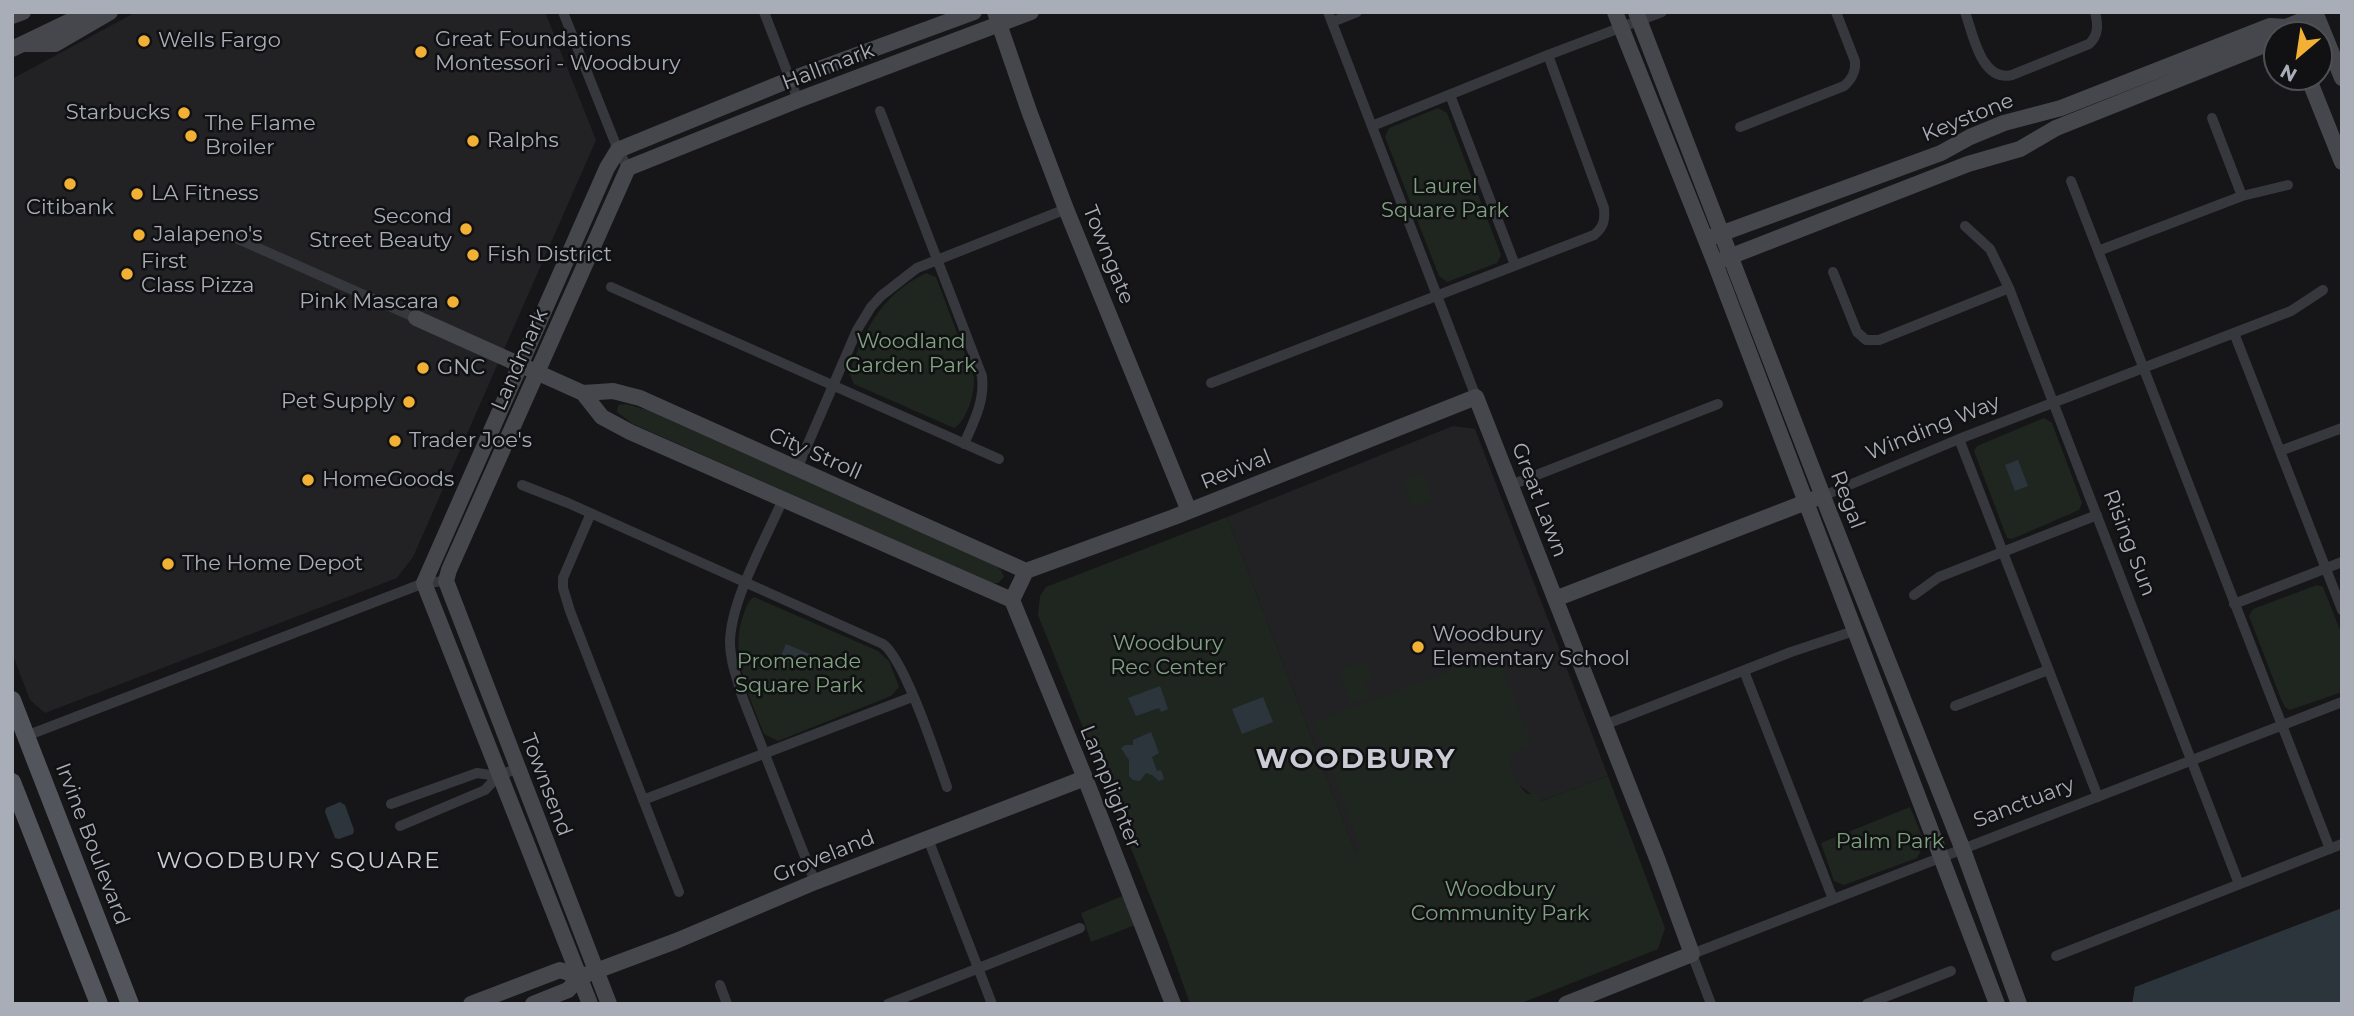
<!DOCTYPE html>
<style>
body{margin:0}
#map{position:relative;width:2354px;height:1016px;overflow:hidden;background:#161618;font-family:Montserrat,sans-serif}
canvas{display:block}
.frame{position:absolute;inset:0;border:14px solid #a8adb8;pointer-events:none}
.north{position:absolute;left:2263px;top:21px;width:70px;height:70px;box-sizing:border-box;background:#111113;border:2px solid #4d4f55;border-radius:50%;rotate:209deg;font-size:19px;font-weight:700;line-height:28px;text-align:center;color:#a8adb8}
.north::after{content:'';display:block;margin:auto;width:24px;height:32px;background:#f2b134;clip-path:polygon(50% 0,100% 100%,50% 72%,0 100%)}
</style>
<div id="map">
<canvas width="2354" height="1016"></canvas>
<div class="frame"></div>
<div class="north">N</div>
</div>
<script>
const c = document.querySelector('canvas').getContext('2d');
c.lineJoin = 'round';
function fill(path, color) { c.fillStyle = color; c.fill(path, 'evenodd'); }
function strokePath(path, color, width, dash) { c.strokeStyle = color; c.lineWidth = width; c.lineCap = dash ? 'butt' : 'round'; c.setLineDash(dash || []); c.stroke(path); }
function label(font, color, halo, rows, align = 'center') {
  c.font = font + ' Montserrat,sans-serif'; c.lineWidth = 5; c.setLineDash([]); c.textBaseline = 'middle'; c.strokeStyle = halo; c.fillStyle = color; for (const [text, x, y, turn = 0] of rows) {
    c.save(); c.translate(x, y); c.rotate((+turn || 0) * Math.PI / 180); c.textAlign = isNaN(turn) ? turn : align; if (halo) c.strokeText(text, 0, 0); c.fillText(text, 0, 0); c.restore();
  }
}
fill(new Path2D(`
 M136,12H545L596,140L413,557L397,578L45,713L30,700L12,653V79Z
 M1453,426L1475,429L1608,776L1541,801L1520,786L1355,851L1227,517Z`), '#222225');
fill(new Path2D(`
 M1438,108L1447,113L1501,255L1497,263L1447,282L1439,276L1385,137L1389,128Z
 M926,273L936,277L974,378C975,392 967,421 954,428L854,384L849,373C866,328 880,296 926,273Z
 M626,404L647,410L993,564L1001,570L1004,577L998,583H992L633,424L617,412L618,405Z
 M2044,418L2052,423L2082,503L2079,510L2012,539L2007,538L1974,451L1977,446Z
 M1422,472L1433,499L1413,507L1402,480Z
 M1227,517L1355,851L1361,848L1314,722L1497,653L1531,742L1530,745C1525,747 1517,749 1514,753C1503,765 1519,788 1528,794L1537,793L1541,801L1608,776L1665,928L1658,949L1519,1004H1190L1166,936L1038,615L1040,596L1046,587Z
 M2317,585L2323,587L2342,635V692L2290,710L2285,707L2281,699L2249,616L2253,609Z
 M754,597L878,651L889,661L899,687L891,696L778,741L764,734C750,697 729,656 743,616C746,608 747,601 754,597Z
 M1365,660L1373,680L1365,684L1370,697L1351,704L1338,670Z
 M1910,807L1925,843L1917,858L1844,885L1834,881L1821,843Z
 M1125,895L1138,924L1091,942L1081,913Z`), '#1e261f');
fill(new Path2D(`
 M2018,460L2028,486L2015,491L2005,465Z
 M786,644L812,655L806,670L780,658Z
 M1160,686L1168,709L1161,712L1159,708L1136,716L1128,698Z
 M1263,697L1273,722L1242,734L1232,709Z
 M1151,732L1159,753L1152,757L1157,771L1161,770L1164,779L1159,781L1152,775L1146,773L1140,781L1133,780L1129,776V760L1121,748L1125,745H1133V740Z
 M340,802L345,805L354,830L353,834L339,839L335,838L325,812L326,808Z
 M2342,908V1004H2132L2135,987Z`), '#2c353c');
strokePath(new Path2D(`
 M563,12L618,150L628,168
 M764,12L798,100
 M1328,12L1476,397
 M1965,12C1973,34 1981,82 2012,75L2089,44C2099,35 2098,24 2095,12
 M1332,22L1357,12
 M1450,95L1515,265
 M880,111L982,376C985,401 974,421 964,444
 M2212,118L2242,196
 M1372,126L1548,55L1662,12
 M1740,127L1844,86C1852,79 1856,72 1855,61L1836,12
 M2071,181L2330,849
 M1965,226L1990,249L2009,288L2239,884
 M229,235L416,318
 M2098,251L2242,196L2288,185
 M1833,272L1857,332L1866,340H1879L2009,288
 M611,287L999,459
 M2234,333L2342,610
 M1211,383L1594,235C1604,227 1605,220 1604,208L1548,55
 M1959,439L2098,797
 M2280,451L2342,428
 M797,469L857,330L871,307L881,296L917,268L1066,209
 M522,485L568,503L883,644C905,660 936,756 947,787
 M1511,485L1718,404
 M1823,496L1959,439L2291,311L2323,290
 M783,499C766,539 730,601 730,643C730,661 737,678 742,696L815,882
 M591,513L563,578V588L570,611L679,892
 M1914,595L1939,577L2097,515
 M2234,604L2342,562
 M1744,671L1833,899
 M1955,706L2048,670
 M1604,725L1791,652L1854,631
 M26,736L424,583L446,581
 M643,800L912,697
 M391,804L477,773L498,776
 M400,826L485,790L498,776L518,768
 M928,839L992,1004
 M2056,956L2342,844
 M720,985L727,1004
 M888,1004L1080,928
 M1711,1004L1692,954L2342,702
 M1867,1004L1951,971`), '#37383d', 10);
strokePath(new Path2D(`
 M995,12L1029,111L1066,209L1189,511
 M1615,12L1715,263L1997,1004
 M1636,12L1829,512L1963,850L2019,1004
 M2315,12L2342,78
 M12,16L23,12
 M24,44H55L110,12
 M12,49L89,12
 M2308,77L2342,162
 M1712,237L1941,153L1970,137L2004,123L2061,108L2270,26L2286,27L2316,15
 M1724,259L1968,164L2020,149L2056,128L2277,40
 M416,318L583,393L613,391L640,398L1026,571
 M583,393L602,417L630,432L1012,600
 M1555,599L1814,499
 M471,1004L560,970L580,977
 M533,1004L568,990L580,977L676,941L815,882L1085,778
 M590,1004L424,583L607,168L618,150L789,80L974,12
 M609,1004L446,581L449,570L628,168L798,100L1031,12
 M1173,1004L1085,778L1012,600L1026,571L1174,517L1476,397L1658,861L1692,954L1566,1004`), '#45474d', 16);
strokePath(new Path2D(`
 M12,700L130,1004
 M12,782L99,1004`), '#53555c', 18);
for (const [x, y, r, color] of [
 [144,41,7,"#f2b134"],
 [421,52,7,"#f2b134"],
 [184,113,7,"#f2b134"],
 [191,136,7,"#f2b134"],
 [473,141,7,"#f2b134"],
 [70,184,7,"#f2b134"],
 [137,194,7,"#f2b134"],
 [466,229,7,"#f2b134"],
 [139,235,7,"#f2b134"],
 [473,255,7,"#f2b134"],
 [127,274,7,"#f2b134"],
 [453,302,7,"#f2b134"],
 [423,368,7,"#f2b134"],
 [409,402,7,"#f2b134"],
 [395,441,7,"#f2b134"],
 [308,480,7,"#f2b134"],
 [168,564,7,"#f2b134"],
 [1418,647,7,"#f2b134"]
]) { const dot = new Path2D(); dot.arc(x, y, r, 0, 2 * Math.PI); c.fillStyle = color; c.fill(dot); strokePath(dot, '#111113', 2.5); }
label('21px', '#a8adb8', '#111113', [
 ["Great Foundations",435,40],
 ["Montessori - Woodbury",435,64],
 ["Wells Fargo",158,41],
 ["Starbucks",170,113,"right"],
 ["The Flame",205,124],
 ["Broiler",205,148],
 ["Ralphs",487,141],
 ["LA Fitness",151,194],
 ["Citibank",70,208,"center"],
 ["Second",452,217,"right"],
 ["Street Beauty",452,241,"right"],
 ["Jalapeno's",153,235],
 ["Fish District",487,255],
 ["First",141,262],
 ["Class Pizza",141,286],
 ["Pink Mascara",439,302,"right"],
 ["GNC",437,368],
 ["Pet Supply",395,402,"right"],
 ["Trader Joe's",409,441],
 ["HomeGoods",322,480],
 ["The Home Depot",182,564],
 ["Woodbury",1432,635],
 ["Elementary School",1432,659]
], 'left');
label('21px', '#a8adb8', '#111113', [
 ["Hallmark",828,67,-21],
 ["Keystone",1968,118,-22],
 ["Towngate",1108,255,68],
 ["Landmark",520,360,-66],
 ["Winding Way",1933,428,-22],
 ["City Stroll",815,454,24],
 ["Revival",1236,470,-22],
 ["Great Lawn",1539,500,69],
 ["Regal",1847,500,69],
 ["Rising Sun",2129,543,69],
 ["Townsend",546,785,69],
 ["Lamplighter",1110,787,68],
 ["Sanctuary",2024,803,-21],
 ["Irvine Boulevard",92,844,69],
 ["Groveland",824,857,-22]
]);
label('21px', '#7fa381', '#111113', [
 ["Laurel",1445,187],
 ["Square Park",1445,211],
 ["Woodland",911,342],
 ["Garden Park",911,366],
 ["Woodbury",1168,644],
 ["Rec Center",1168,668],
 ["Promenade",799,662],
 ["Square Park",799,686],
 ["Palm Park",1890,842],
 ["Woodbury",1500,890],
 ["Community Park",1500,914]
]);
c.letterSpacing = '2px';
label('23px', '#c9ccd4', '#111113', [
 ["WOODBURY SQUARE",299,861]
]);
c.letterSpacing = '0px';
c.letterSpacing = '2px';
label('bold 28px', '#c9ccd4', '#111113', [
 ["WOODBURY",1356,760]
]);
c.letterSpacing = '0px';
</script>
